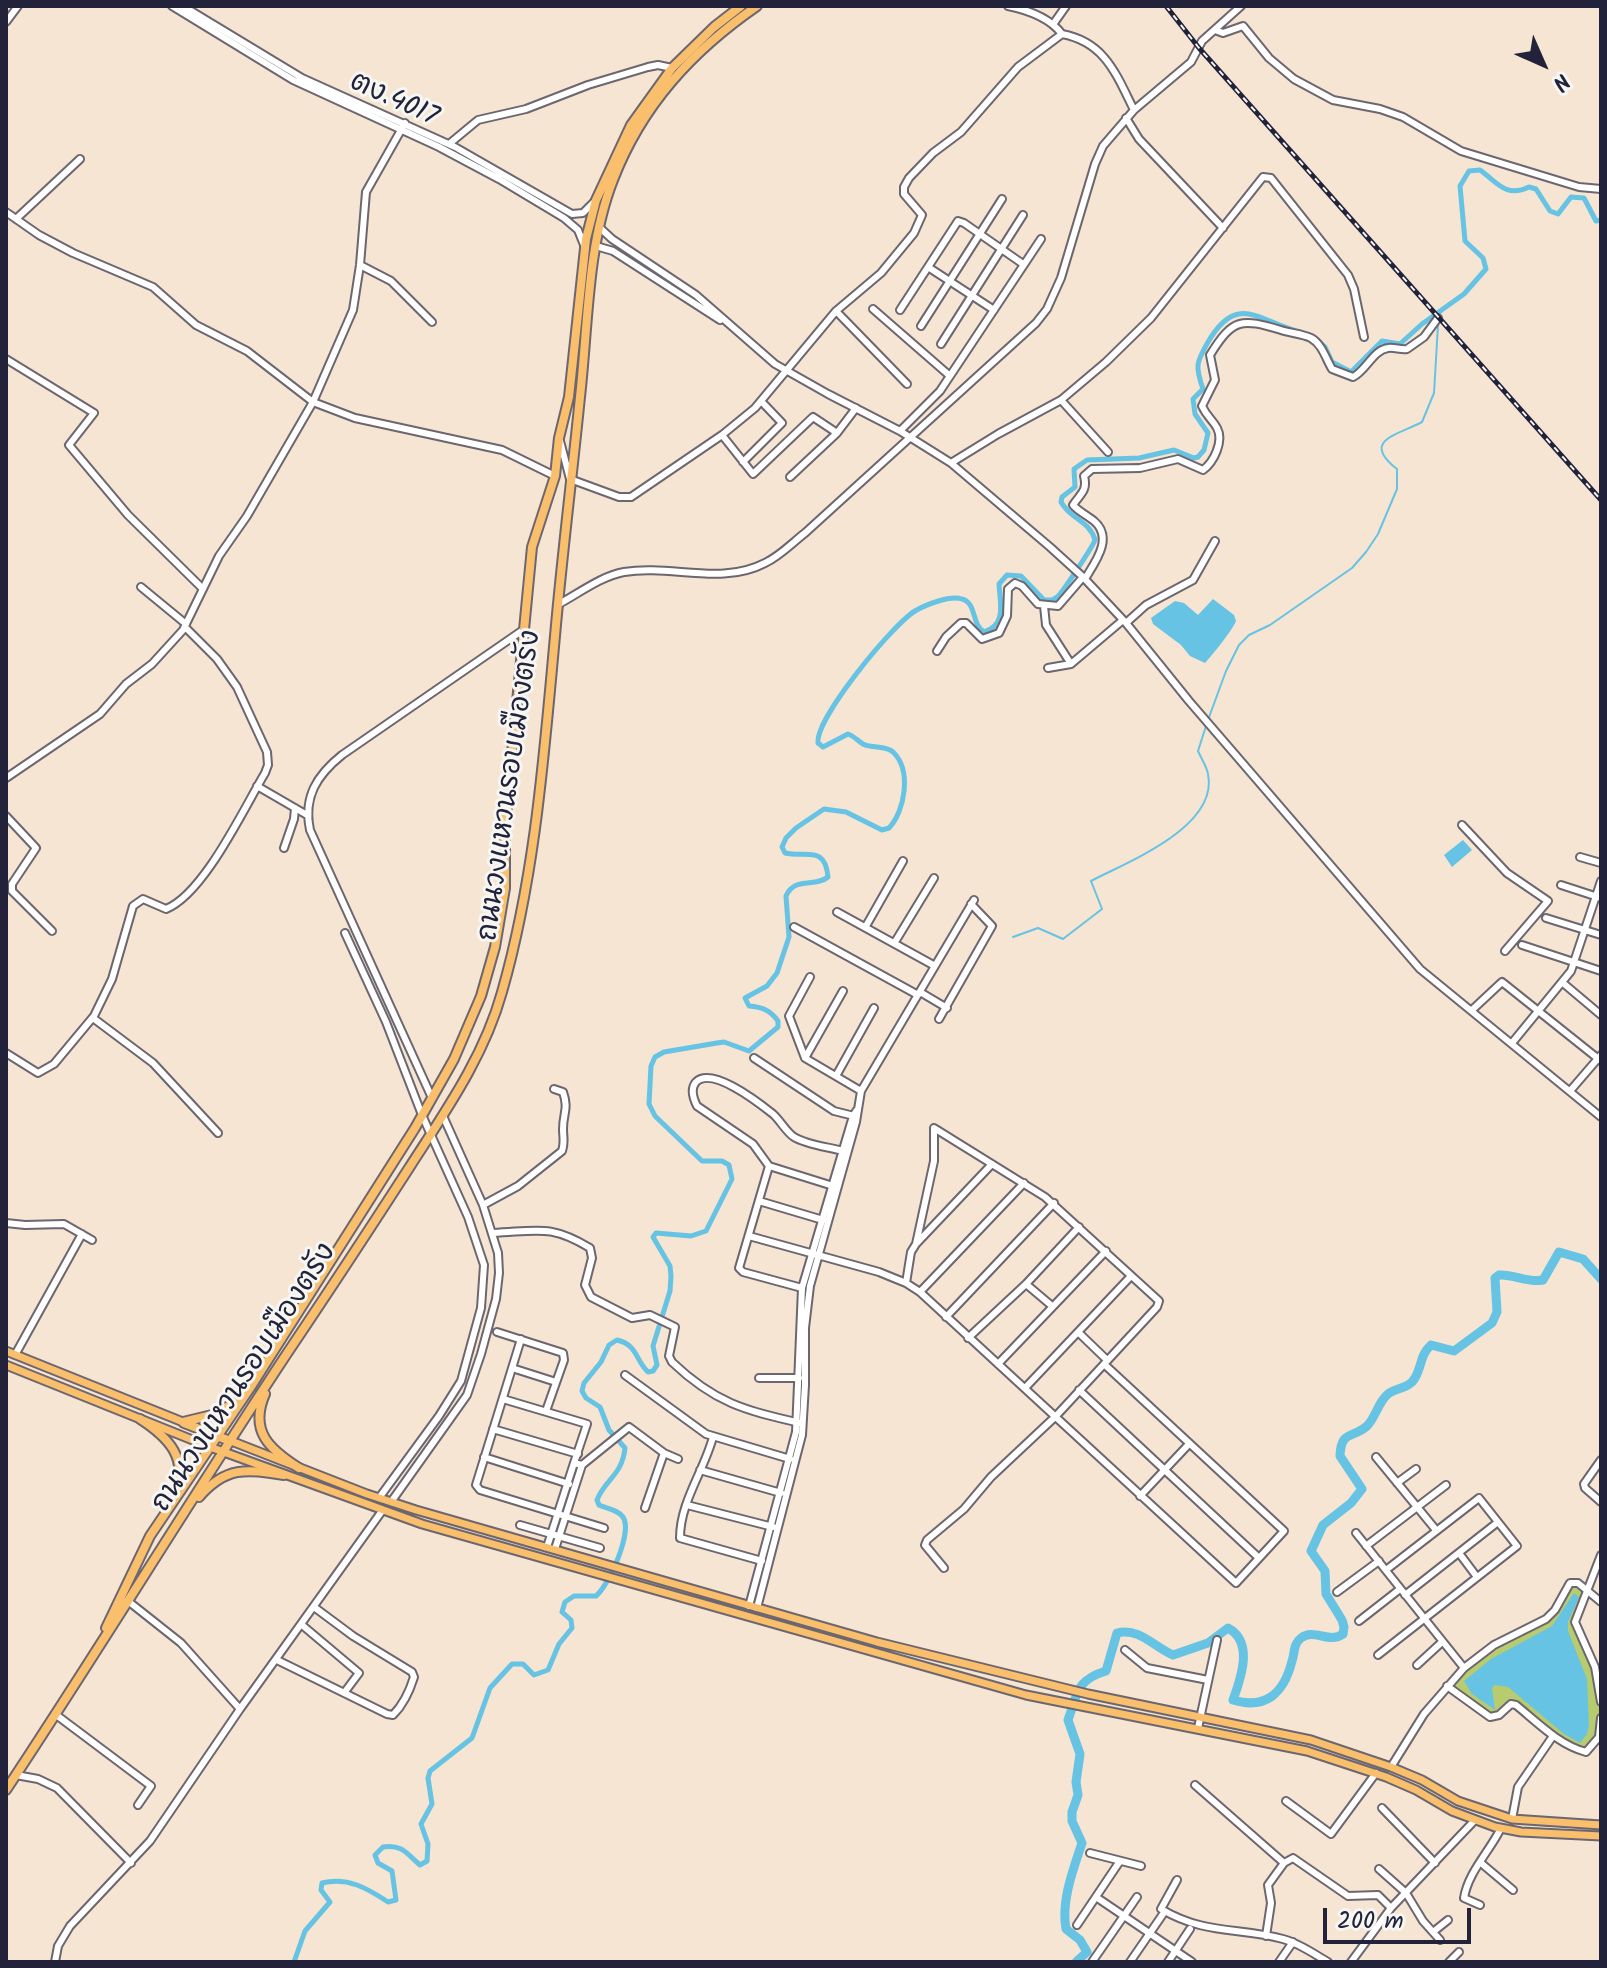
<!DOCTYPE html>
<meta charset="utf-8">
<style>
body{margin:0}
#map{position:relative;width:1607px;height:1968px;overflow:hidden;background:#f5e5d2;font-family:Kalam,sans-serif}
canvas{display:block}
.frame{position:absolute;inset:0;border:8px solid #22223b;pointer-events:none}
.north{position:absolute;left:1503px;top:24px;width:80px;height:80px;-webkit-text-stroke:6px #f6f6f2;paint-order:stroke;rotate:135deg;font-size:22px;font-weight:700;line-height:32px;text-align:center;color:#22223b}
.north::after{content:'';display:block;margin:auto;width:28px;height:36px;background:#22223b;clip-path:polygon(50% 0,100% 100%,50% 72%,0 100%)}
.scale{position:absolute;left:1323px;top:1908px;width:148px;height:36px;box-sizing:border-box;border:4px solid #22223b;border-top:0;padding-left:10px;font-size:24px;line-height:28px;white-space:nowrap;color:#22223b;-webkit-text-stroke:6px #f6f6f2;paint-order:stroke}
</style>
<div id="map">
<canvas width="1607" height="1968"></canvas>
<div class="frame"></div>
<div class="north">N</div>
<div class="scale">200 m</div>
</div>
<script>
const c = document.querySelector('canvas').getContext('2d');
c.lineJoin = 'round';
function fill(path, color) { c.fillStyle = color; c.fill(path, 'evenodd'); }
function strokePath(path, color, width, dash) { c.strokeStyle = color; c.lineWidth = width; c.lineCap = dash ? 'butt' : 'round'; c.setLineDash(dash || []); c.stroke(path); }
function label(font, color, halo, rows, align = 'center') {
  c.font = font + ' Kalam,"Playpen Sans Thai",sans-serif'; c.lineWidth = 6; c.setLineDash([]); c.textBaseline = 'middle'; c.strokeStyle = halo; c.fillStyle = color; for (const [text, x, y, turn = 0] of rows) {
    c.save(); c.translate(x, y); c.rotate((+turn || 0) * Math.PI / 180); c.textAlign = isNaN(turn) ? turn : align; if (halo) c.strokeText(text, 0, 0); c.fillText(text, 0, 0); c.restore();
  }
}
fill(new Path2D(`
 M1573,1582L1588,1591L1575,1622C1588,1651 1607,1706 1598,1738C1596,1743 1590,1748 1586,1752L1575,1750L1516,1705L1490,1717L1447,1686L1494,1645L1546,1619Z`), '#b8cc6f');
fill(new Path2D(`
 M1213,599L1234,615L1236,621C1232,631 1213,654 1205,663L1190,656L1181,645L1153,624L1151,618L1175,601L1184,603L1198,615Z
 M1463,840L1472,850L1452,867L1444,855Z
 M1574,1593L1579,1597L1568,1622V1631L1587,1679L1589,1725L1587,1734L1580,1743L1564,1734L1508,1687L1495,1685L1492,1688L1495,1710L1472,1694L1464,1681L1491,1659L1552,1626Z`), '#66c3e4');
strokePath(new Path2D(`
 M1208,720L1226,671L1239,645L1249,635L1270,625L1352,568L1366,552L1378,534L1397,489V469C1360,440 1398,435 1422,422L1434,393L1438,325
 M1013,937L1038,928L1063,939L1102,909L1091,881C1127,862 1219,827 1208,774C1207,767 1201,758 1198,751L1206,726`), '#66c3e4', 2);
strokePath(new Path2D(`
 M1319,342L1325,347L1332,362L1351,372L1382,341L1400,344L1422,324L1464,294L1486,269L1483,258L1465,241L1460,186L1469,171L1480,170C1498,183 1506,198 1529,187L1536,189L1550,211L1558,214L1571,197L1584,198L1596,221L1601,220
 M294,1962L305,1931L330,1902L321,1890L322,1883C348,1877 367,1888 388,1902L396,1900L392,1871L378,1863L375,1855L383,1847C402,1844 407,1854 420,1865L427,1861L428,1844L421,1824L432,1804L428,1778L430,1771L472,1738L490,1688L512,1664H523L534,1675L548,1670L559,1644L572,1628L571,1620L562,1612L565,1602L574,1596H596C609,1585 633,1532 623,1517C617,1509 607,1509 599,1505L597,1500C605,1479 622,1476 625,1448L609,1430L600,1407L586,1398L582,1391L584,1383L601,1362L609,1345L617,1340C638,1345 635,1360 648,1372L653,1371L657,1365L653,1346L670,1291L671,1276L670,1266L653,1237L656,1233L691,1236L706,1231L732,1179L729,1165L722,1161H702L655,1116L649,1104L651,1066L655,1057L664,1052L717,1043L724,1042L749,1051L778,1027V1021C770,1010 762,1007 749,1006L745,998L767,986L777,973L789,937L786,896C795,876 815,888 828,877C825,845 807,858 785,853L782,847L786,838L796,828L824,809L846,812L882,830L889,828C905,811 912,770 893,752C885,745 873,749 863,744C858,741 854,736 848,734L823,747L818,743C815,719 892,625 915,611C925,605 950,595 962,599C977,603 971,624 984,632C1007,625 1000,603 999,584L1007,575L1021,576L1044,600C1051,600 1052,601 1057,597C1061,595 1093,546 1095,540C1090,521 1070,519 1061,502L1062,497L1075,487L1074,469L1087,460L1139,458L1174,450L1194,458L1198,457L1204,450L1208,433L1195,414L1193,399L1203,389C1195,366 1196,363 1208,342C1237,292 1258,321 1300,332`), '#66c3e4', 5);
strokePath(new Path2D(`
 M1076,1962L1087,1952L1080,1940L1066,1929C1061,1901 1073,1870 1082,1843L1072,1821V1812L1078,1795L1076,1782L1080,1754L1068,1720C1078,1693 1076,1680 1106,1671L1117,1633C1139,1627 1154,1647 1173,1655L1208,1643L1228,1628C1254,1642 1241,1678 1233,1700C1266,1710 1284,1693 1292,1661C1295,1653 1293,1644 1301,1638C1314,1628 1329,1644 1343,1634L1344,1627L1342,1620L1326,1594L1325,1571L1311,1551L1323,1525L1351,1503L1362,1489L1340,1456C1341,1430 1352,1439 1367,1426C1376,1417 1378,1402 1388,1394C1397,1387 1409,1389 1415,1378C1422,1366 1420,1355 1431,1345L1454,1351L1492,1323L1497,1312L1495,1278L1499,1275C1514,1274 1528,1283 1543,1280L1559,1252L1583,1259L1601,1279`), '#66c3e4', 9);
const minor = new Path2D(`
 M172,6L293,80L439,147L499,179L564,218L578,230L584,245
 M183,6L302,78L455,147L572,214L583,213L594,202
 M1008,6C1028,10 1049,17 1062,34
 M6,22L18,6
 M1054,23L1066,6
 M1215,30L1223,33L1243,26L1269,58L1294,79L1333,100L1380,109L1403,117L1461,151L1579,187L1601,189
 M1126,118L1139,139L1223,228
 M449,144L478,120L526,109L588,85L648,67L658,65L672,68
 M6,212L39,235L73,253L153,287L196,325L247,351L313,402L355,418L502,450L555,476
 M16,219L80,159
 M599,227L612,239L696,295L775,364L828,394L900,431L951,463L1050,547L1083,577L1126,623L1189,701L1420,969L1601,1117
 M596,246L613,251L720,320
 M360,265L391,281L432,322
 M928,267L994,310
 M873,309L950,376
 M900,310L958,221L964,223L1023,264
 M836,311L907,384
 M921,326L1002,199
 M941,344L1023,215
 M6,359L94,413L69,445L128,515L203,589
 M1061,400L1108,452
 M900,431L940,391L1041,239
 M722,435L753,474L813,417L837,433
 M560,441L570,479L619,497H631L722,435L755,408L836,311L881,273L914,233L922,215L904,194V187L909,178L933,153L961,132L1018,67L1062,34C1105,42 1116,74 1134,110
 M743,462L782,423L761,401
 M951,463L998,434L1061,400L1106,362L1151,318L1263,177L1271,178L1348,275L1354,289L1364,337
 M790,477L837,433L856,408
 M1085,579C1095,562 1114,538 1094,521C1087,515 1079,512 1073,505C1080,494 1088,491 1084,476L1092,469L1140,468L1178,459L1203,470C1214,462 1224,441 1217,428C1213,420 1207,417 1202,406L1215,380L1210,355C1233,318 1241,318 1281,330C1290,333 1303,334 1311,338C1322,344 1326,359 1332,369L1353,377C1366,371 1373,350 1388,348C1394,347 1401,350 1407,349L1424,337L1438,318
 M141,587L186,624
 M557,605C578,594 601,576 624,572C671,564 721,586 765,563C780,556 792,543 805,533L1036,323L1047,309L1061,278L1095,164L1103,146L1134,110L1191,62L1202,41L1241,6
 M1044,606L1046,625L1071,664
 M1126,623L1146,605L1193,580L1215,541
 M937,651L946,637L961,623H966L982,639L999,633L1007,616L1008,589L1015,583L1022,586L1038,604L1058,606L1083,577
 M1048,668L1071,664L1123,620
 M6,778L100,714L126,684L152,664L183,630L219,556L247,516L313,402L353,310L360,265L366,192L405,123
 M257,786L307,815
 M6,816L36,848L12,884V891L52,931
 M1462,825L1507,873L1548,901L1505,951
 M284,848L294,819L295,808
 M1580,857L1601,863
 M1561,885L1601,898
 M837,912L935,966
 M1546,918L1601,935
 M866,926L903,861
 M794,927L918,995
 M345,933L386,1022L422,1115L468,1217L484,1265L481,1308L461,1381L439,1416L379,1498
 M895,942L934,878
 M1522,945L1601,971
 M810,977L789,1016L805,1058L861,1091
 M1563,983L1601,1015
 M920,992L947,1008
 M1472,1010L1502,982L1601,1061
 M93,1018L153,1063L218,1133
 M939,1019L992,926L971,904
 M1512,1043L1571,971L1601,881
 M6,1053L38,1073L54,1064L94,1016L112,979L133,906L143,899L166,909C204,894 244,808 265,773L268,765L267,752L237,687L217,659L185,627
 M754,1058L834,1111L854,1116
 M805,1058L843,991
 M836,1076L874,1008
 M1570,1091L1601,1055
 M432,1098L310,830C303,797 317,775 342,755L523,630
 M769,1166L739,1268L743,1272L802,1288
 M833,1186L769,1166L753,1144L697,1106C693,1098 690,1089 696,1082C712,1066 758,1102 773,1114C780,1120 786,1132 794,1137C807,1145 829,1147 843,1151
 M759,1201L823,1220
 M483,1205L518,1186L562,1151C565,1142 563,1137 563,1129C563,1113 569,1109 563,1092L554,1089
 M6,1223L25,1225L64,1224L92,1240
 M493,1233C538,1231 550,1224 590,1248L592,1258L585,1285L591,1297L632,1318L650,1315L675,1327L669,1356L672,1362C715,1403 744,1410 800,1423
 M749,1236L879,1272L906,1283L920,1292L1236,1583L1284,1531L1104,1364
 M916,1244L934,1161V1128L1045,1197L1159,1301L1157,1307L1056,1416L991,1477L964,1509L927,1540L925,1545L944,1568
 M906,1283L911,1252L916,1244L992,1164
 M1026,1284L1052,1306
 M920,1292L1024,1183
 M946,1317L1054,1203
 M497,1332L563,1353L564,1360L546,1411
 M1078,1332L1107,1360
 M968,1338L1026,1284L1079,1227
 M521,1339L476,1485L480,1490L604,1528
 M15,1355L82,1234
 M998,1364L1106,1251
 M512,1368L556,1382
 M625,1375L706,1434L790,1459
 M759,1378H799
 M1025,1388L1131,1276
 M1079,1390L1259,1558
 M503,1399L587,1424L574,1463
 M493,1429L578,1454
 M713,1437C704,1471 680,1502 680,1538L762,1561
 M484,1457L569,1484
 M1376,1457L1436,1530
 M1601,1460L1584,1484L1585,1488L1601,1502
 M582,1465L629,1427L664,1453L678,1459
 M700,1470L781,1493
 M1397,1483L1416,1469
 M1140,1496L1189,1444
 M391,1502L467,1395L481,1354L496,1299L499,1273L498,1253L483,1205L443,1116
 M687,1505L773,1527
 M645,1508L664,1453
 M520,1525L600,1548
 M1356,1533L1464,1668
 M1366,1546L1446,1485
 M547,1547L574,1463L582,1465L555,1549
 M1459,1553L1477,1577
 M1601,1555L1575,1622L1595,1667L1601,1702
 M1337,1592L1379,1561
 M1405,1595L1498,1522
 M128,1601L181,1643L240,1709
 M749,1606L796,1432L802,1288L853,1116L857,1110
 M757,1608L802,1435L805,1385V1328L810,1286L856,1122L861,1091L974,900
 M1359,1621L1400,1589
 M302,1625L359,1673L344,1693
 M1125,1650L1147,1668L1208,1680
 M1378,1655L1517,1546L1479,1498L1386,1570
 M277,1660L387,1714L393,1715C403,1705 410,1690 414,1677L412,1672L353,1636L314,1607
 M1417,1665L1442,1642
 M1447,1686L1490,1717L1499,1715L1511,1704L1516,1705C1537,1722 1559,1745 1586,1752L1599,1737L1601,1718
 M55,1714L151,1786L138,1805
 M1198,1728L1217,1640
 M1391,1767L1424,1714L1464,1668L1494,1645L1546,1619L1555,1610L1570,1583H1578L1601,1602
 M16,1775L38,1779L57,1788L131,1863
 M1195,1785L1284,1863
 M1286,1801L1331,1834L1376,1773
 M1382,1808L1435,1863
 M1512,1819L1518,1787L1553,1736
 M1090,1853L1141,1866
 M1481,1863L1513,1890
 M1379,1869L1406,1893L1423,1921L1440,1940
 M1177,1880L1161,1909C1205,1935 1238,1927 1283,1939C1299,1943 1314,1954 1328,1962
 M1096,1897L1192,1962
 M1480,1905L1464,1898C1468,1872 1490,1851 1501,1828
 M1077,1925L1120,1861
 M1433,1932L1448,1920
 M1266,1936L1271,1903L1268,1885L1284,1863L1293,1858L1348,1896L1378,1895L1391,1908
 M55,1962L58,1946L70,1926L150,1841L240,1709L382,1511
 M1092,1962L1137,1897
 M1130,1962L1163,1914
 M1168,1962L1190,1929
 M1279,1962L1293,1942
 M1351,1962L1391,1908L1475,1820
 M1449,1962L1459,1952`);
const major = new Path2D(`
 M6,1351L188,1424
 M6,1365L210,1447L422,1524L1026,1695L1307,1751L1386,1777L1416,1790L1452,1811L1495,1827L1521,1832L1601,1836
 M226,1439L367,1494L416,1510L877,1642L1088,1694L1311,1740L1391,1767L1422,1780L1458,1801L1512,1819L1601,1825`);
const highway = new Path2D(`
 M265,1394C249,1431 269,1449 299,1468
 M140,1419C168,1437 190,1459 174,1494
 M183,1422L212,1415L238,1401
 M184,1423L230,1441
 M199,1497C226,1466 246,1469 284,1475
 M106,1628L150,1536L250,1388L415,1128L454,1059L481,996L495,947L505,888V826L532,547L555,476L559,438L569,397L586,239L596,200L631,125L672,68L714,27L741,6
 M6,1790C102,1645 192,1497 288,1352C329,1291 369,1230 409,1168C445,1112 484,1057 502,992C535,877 544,755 555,636C562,556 572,477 580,397C588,327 587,246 613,180C642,105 692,51 757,6`);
strokePath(minor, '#6c6670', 10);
strokePath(major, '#6c6670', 11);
strokePath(highway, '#6c6670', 12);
strokePath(minor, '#fff', 6);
strokePath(major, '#f9bf6d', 7);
strokePath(highway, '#f9bf6d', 8);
const rail = new Path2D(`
 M1166,6L1199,48L1601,500`);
strokePath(rail, '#22223b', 5);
strokePath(rail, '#f6f6f2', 2, [6]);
label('28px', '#22223b', '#f6f6f2', [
 ["ตง.4017",393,102,25],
 ["ถนนวงแหวนรอบเมืองตรัง",512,786,-82],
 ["ถนนวงแหวนรอบเมืองตรัง",246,1379,-57]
]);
</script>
